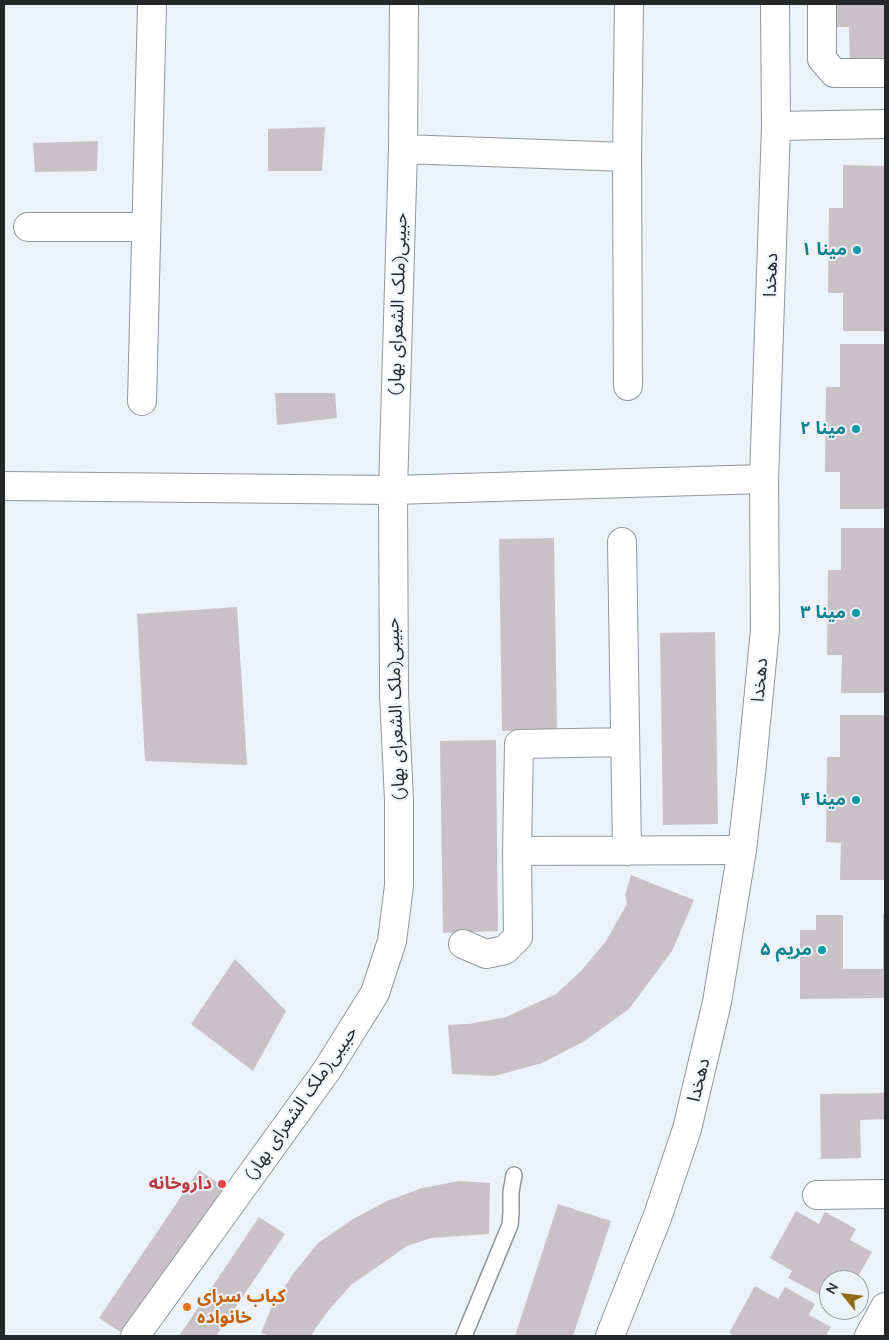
<!DOCTYPE html>
<meta charset="utf-8">
<style>
body{margin:0}
#map{position:relative;width:889px;height:1340px;overflow:hidden;background:#edf2f8;font-family:Quicksand,sans-serif}
canvas{display:block}
.frame{position:absolute;inset:0;border:5px solid #262729;pointer-events:none}
.north{position:absolute;left:819px;top:1270px;width:50px;height:50px;box-sizing:border-box;background:#edf2f8;border:1px solid #9da1a5;border-radius:50%;rotate:299deg;font-size:14px;font-weight:700;line-height:20px;text-align:center;color:#262729}
.north::after{content:'';display:block;margin:auto;width:18px;height:22px;background:#946b15;clip-path:polygon(50% 0,100% 100%,50% 72%,0 100%)}
</style>
<div id="map">
<canvas width="889" height="1340"></canvas>
<div class="frame"></div>
<div class="north">N</div>
</div>
<script>
const c = document.querySelector('canvas').getContext('2d');
c.lineJoin = 'round';
function fill(path, color) { c.fillStyle = color; c.fill(path, 'evenodd'); }
function strokePath(path, color, width, dash) { c.strokeStyle = color; c.lineWidth = width; c.lineCap = dash ? 'butt' : 'round'; c.setLineDash(dash || []); c.stroke(path); }
function label(font, color, halo, rows, align = 'center') {
  c.font = font + ' Quicksand,"Noto Sans Arabic",sans-serif'; c.lineWidth = 4; c.setLineDash([]); c.textBaseline = 'middle'; c.strokeStyle = halo; c.fillStyle = color; for (const [text, x, y, turn = 0] of rows) {
    c.save(); c.translate(x, y); c.rotate((+turn || 0) * Math.PI / 180); c.textAlign = isNaN(turn) ? turn : align; if (halo) c.strokeText(text, 0, 0); c.fillText(text, 0, 0); c.restore();
  }
}
fill(new Path2D(`
 M831,4H885V64L850,63L849,27H831Z
 M325,127L322,171H268V129Z
 M98,141L97,171L35,172L33,143Z
 M843,165L885,166V331H843V293H828L829,208H843Z
 M840,344H885V509H840V472H825L826,387H840Z
 M275,393H335L337,418L277,425Z
 M841,528H885V693H841L842,655H827L828,570H841Z
 M554,538L557,730L502,731L499,539Z
 M237,607L247,765L145,761L137,614Z
 M715,632L718,824L663,825L660,633Z
 M840,715H885V880H840L841,843L826,842L827,757H840Z
 M496,740L498,931L443,933L440,741Z
 M631,875L694,900L672,951L629,1009L583,1042L542,1063L495,1076L452,1074L448,1025L469,1024L506,1017L556,994L581,971L606,941L627,904L625,895Z
 M883,914H885V998L800,999V930H816V915H843V969H883Z
 M235,959L286,1011L253,1071L191,1024Z
 M885,1093V1119L860,1120L861,1158L821,1159L820,1094Z
 M199,1170L224,1187L125,1335L99,1318Z
 M459,1181L490,1183L489,1234L431,1238L407,1246L351,1285L328,1311L313,1332L312,1336H271L261,1333L272,1306L293,1274L318,1243L353,1219L387,1201L422,1188Z
 M558,1204L611,1221L573,1336H515Z
 M796,1211L819,1224L825,1212L856,1229L850,1240L872,1252L856,1280H829V1290L826,1289L822,1296L788,1278L792,1271L770,1258Z
 M259,1217L285,1234L216,1336H179Z
 M755,1286L778,1299L785,1287L815,1304L809,1315L831,1327L826,1336H734L729,1333Z`), '#c8c2c7');
const lane = new Path2D(`
 M464,1336L510,1225L511,1213V1192L514,1175`);
const street = new Path2D(`
 M822,4V59L834,73H885
 M776,126L885,124
 M403,149L627,157L628,386
 M627,157L629,4
 M28,227H146
 M142,401L152,4
 M4,486L393,490L764,479
 M622,542L627,851
 M517,851L742,850
 M463,944L486,954L505,950L518,937L517,851L519,744L625,742
 M817,1195L885,1194
 M135,1336L327,1070L375,993L392,941L399,886V800L394,694L393,490L403,149L404,4
 M869,1336L885,1307`);
const secondary = new Path2D(`
 M610,1336L657,1218L687,1129L717,1002L742,850L751,773L765,630L764,479L776,126L775,4`);
strokePath(lane, '#92979c', 18);
strokePath(street, '#92979c', 30);
strokePath(secondary, '#92979c', 30);
strokePath(lane, '#fff', 15);
strokePath(street, '#fff', 28);
strokePath(secondary, '#fff', 28);
for (const [x, y, r, color] of [
 [857,250,5,"#0f9aa8"],
 [856,429,5,"#0f9aa8"],
 [856,613,5,"#0f9aa8"],
 [856,800,5,"#0f9aa8"],
 [822,950,5,"#0f9aa8"],
 [222,1184,5,"#e0444e"],
 [187,1307,5,"#e8710a"]
]) { const dot = new Path2D(); dot.arc(x, y, r, 0, 2 * Math.PI); c.fillStyle = color; c.fill(dot); strokePath(dot, '#edf2f8', 2); }
label('bold 18px', '#0d838f', '#edf2f8', [
 ["مینا ۱",847,250],
 ["مینا ۲",846,429],
 ["مینا ۳",846,613],
 ["مینا ۴",846,800],
 ["مریم ۵",812,950]
], 'right');
label('18px', '#262729', '#edf2f8', [
 ["دهخدا",771,275,-88],
 ["حبیبی(ملک الشعرای بهار)",398,304,-88],
 ["دهخدا",760,680,-85],
 ["حبیبی(ملک الشعرای بهار)",396,709,-92],
 ["دهخدا",699,1080,-76],
 ["حبیبی(ملک الشعرای بهار)",301,1103,-55]
]);
label('bold 18px', '#be3a42', '#edf2f8', [
 ["داروخانه",212,1184]
], 'right');
label('bold 18px', '#c56008', '#edf2f8', [
 ["کباب سرای",197,1297],
 ["خانواده",197,1318]
], 'left');
</script>
